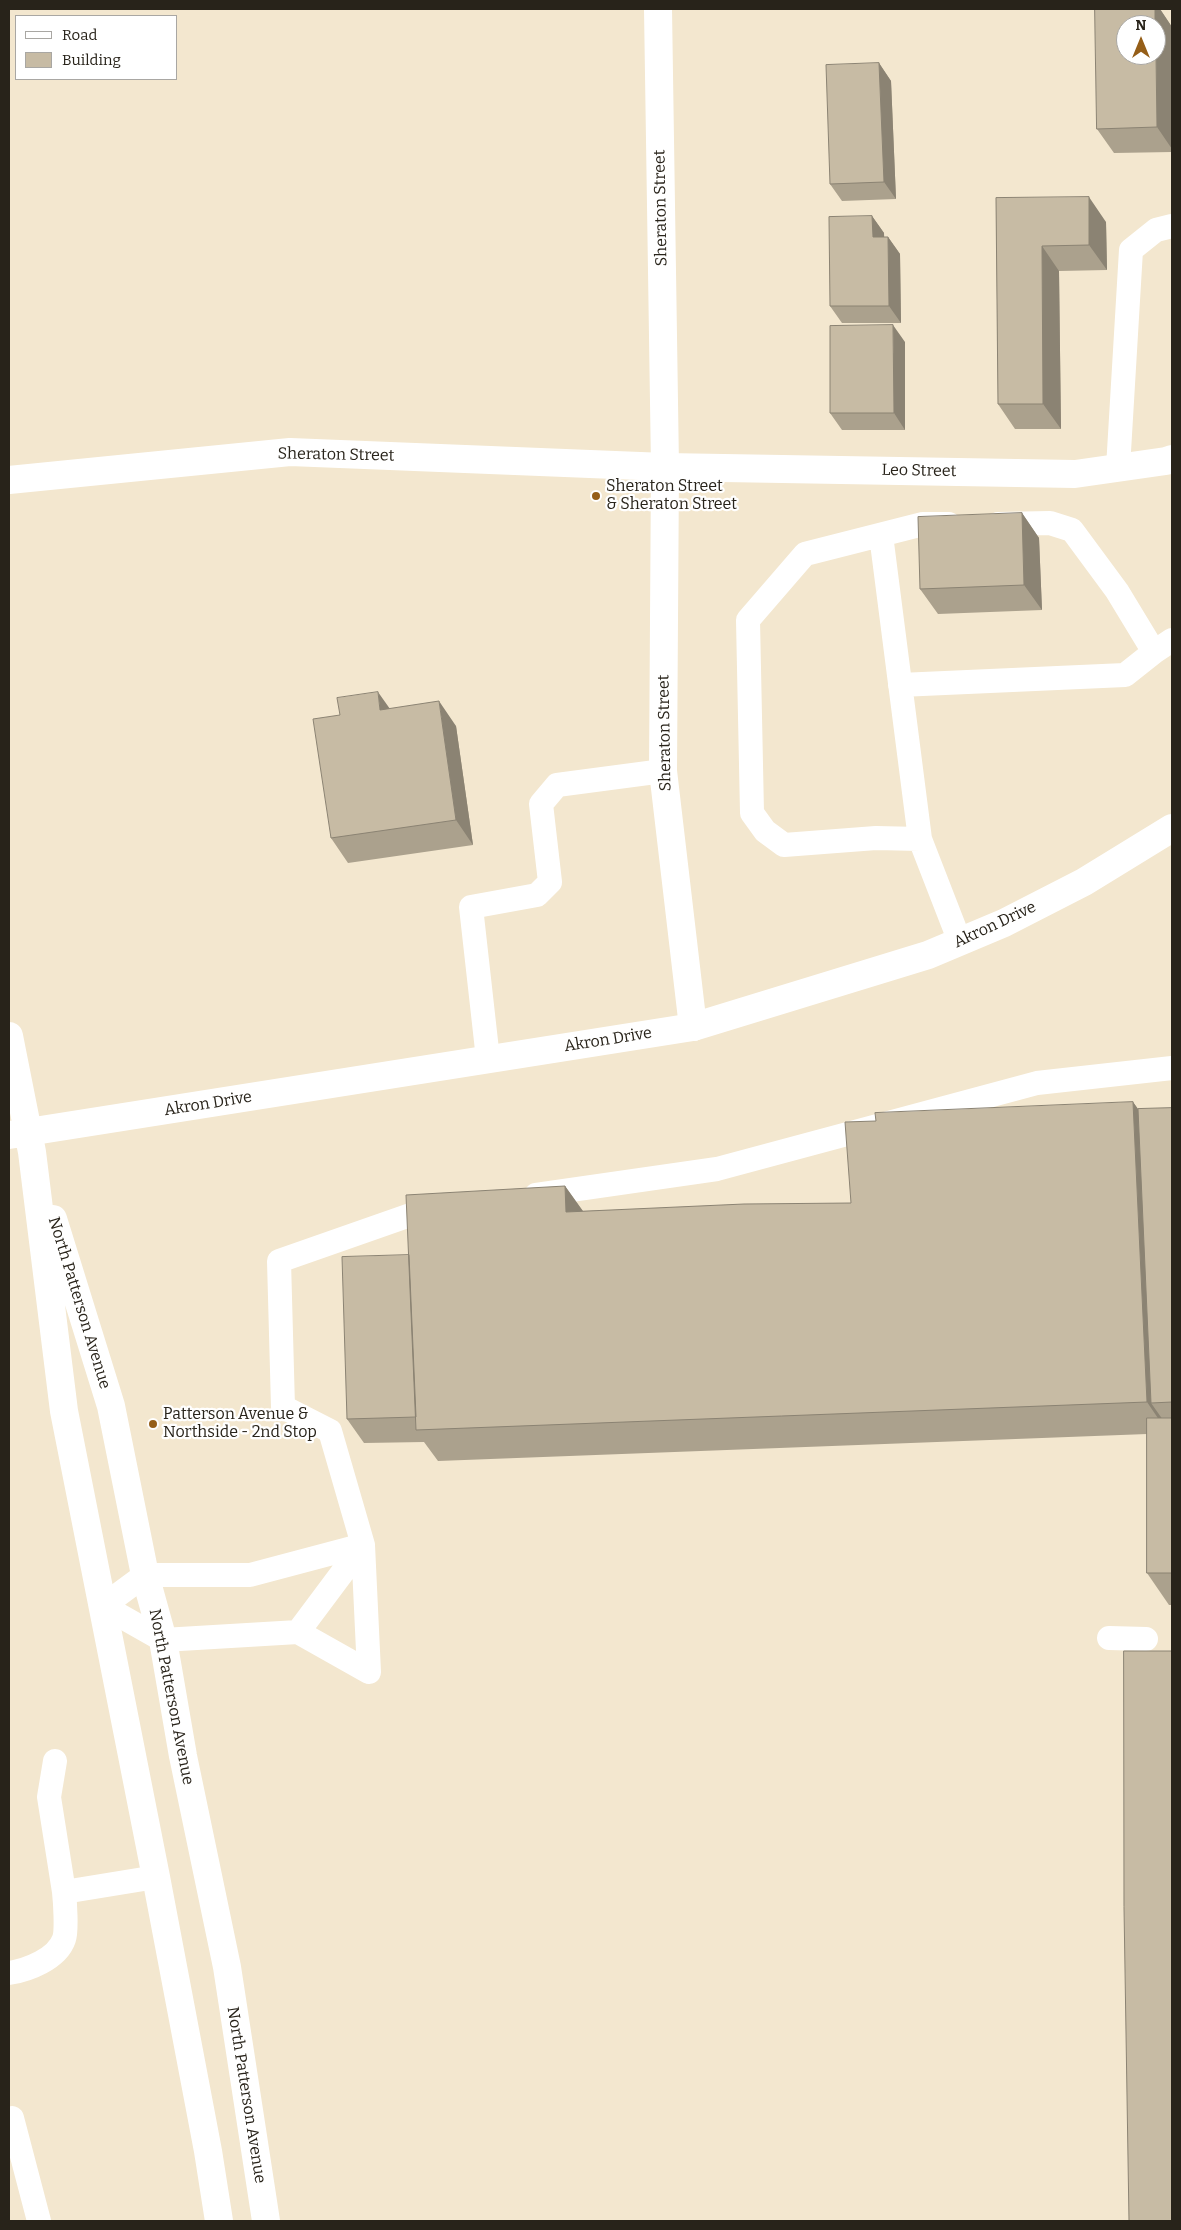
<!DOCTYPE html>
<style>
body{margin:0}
#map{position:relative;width:1181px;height:2230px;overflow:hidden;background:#f3e7cf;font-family:Bitter,serif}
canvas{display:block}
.frame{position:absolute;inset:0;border:10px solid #28231a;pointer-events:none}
.legend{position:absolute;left:15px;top:15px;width:162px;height:65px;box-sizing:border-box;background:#fff;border:1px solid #a9a7a3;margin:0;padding:6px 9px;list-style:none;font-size:15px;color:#28231a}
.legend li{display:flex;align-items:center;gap:10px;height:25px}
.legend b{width:25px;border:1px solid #a9a7a3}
.north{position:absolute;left:1116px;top:15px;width:50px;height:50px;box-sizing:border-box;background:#fff;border:1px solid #a9a7a3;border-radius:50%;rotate:0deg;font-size:14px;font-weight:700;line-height:20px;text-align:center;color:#28231a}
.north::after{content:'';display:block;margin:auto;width:18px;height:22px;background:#955e18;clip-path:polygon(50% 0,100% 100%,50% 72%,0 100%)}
</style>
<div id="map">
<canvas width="1181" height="2230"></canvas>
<div class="frame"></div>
<ul class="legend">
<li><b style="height:6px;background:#fff"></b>Road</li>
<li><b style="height:14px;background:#c7bba4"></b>Building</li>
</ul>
<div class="north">N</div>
</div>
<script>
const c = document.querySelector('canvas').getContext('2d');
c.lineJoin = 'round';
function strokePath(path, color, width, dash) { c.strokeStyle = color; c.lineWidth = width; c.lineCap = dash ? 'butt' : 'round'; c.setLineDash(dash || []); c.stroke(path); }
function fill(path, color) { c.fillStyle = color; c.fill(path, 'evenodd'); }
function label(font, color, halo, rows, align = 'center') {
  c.font = font + ' Bitter,serif'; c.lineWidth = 4.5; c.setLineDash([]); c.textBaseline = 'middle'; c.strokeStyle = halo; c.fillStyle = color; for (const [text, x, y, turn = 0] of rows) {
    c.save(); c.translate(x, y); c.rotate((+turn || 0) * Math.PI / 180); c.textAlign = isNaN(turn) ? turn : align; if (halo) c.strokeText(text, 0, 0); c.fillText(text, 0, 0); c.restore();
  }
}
strokePath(new Path2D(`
 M1118,468L1131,250L1156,230L1172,226
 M998,524L1050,523L1072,530L1117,591L1154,652
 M881,535L920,839L960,942
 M900,685L1125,675L1154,652L1172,640
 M920,839L876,838L784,845L765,831L752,813L748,620L805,554L923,524H949
 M488,1059L471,907L537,895L550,882L541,804L557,785L663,771
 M536,1195L717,1169L1037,1083L1172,1068
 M363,1545L250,1575H145L103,1606L163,1640L298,1632L369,1672
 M298,1632L363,1545
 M1109,1638L1146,1639
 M369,1672L363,1545L330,1431L283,1407L279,1261L416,1213L439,1209
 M55,1761L49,1797L64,1892
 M9,1973C28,1970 57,1959 64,1939C67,1931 65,1901 64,1892L156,1877
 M12,2118L39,2221`), '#fff', 24);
strokePath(new Path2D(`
 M658,9L665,467L663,771L693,1027
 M9,480L290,452L665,467L1075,474L1166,461L1172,459`), '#fff', 28);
strokePath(new Path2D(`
 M9,1036L32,1152L64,1411L156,1877L208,2151L219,2221
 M9,1135L693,1027L928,955L1004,923L1084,882L1172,828
 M53,1219L111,1406L145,1575L163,1640L183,1756L227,1967L266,2221`), '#fff', 28);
fill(new Path2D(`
 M1095,9H1160L1172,27V152L1114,153L1097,129Z
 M879,63L891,81L896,199L842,201L830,184Z
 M996,198L1106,222L1107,270L1059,271L1061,429H1015L998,404Z
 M872,216L884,233V237H888L900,254L901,323H842L830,306Z
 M905,342V430H842L830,413Z
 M1022,513L1039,538L1042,610L938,614L920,589Z
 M390,709L456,726L473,845L348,863L331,838Z
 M1133,1102L1138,1109L1172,1108V1605H1169L1147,1573V1434L438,1461L424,1442L364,1443L347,1419L409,1255L565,1186L583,1211L851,1203L876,1121Z`), '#aba18d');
fill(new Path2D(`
 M1155,9H1160L1172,27V149L1157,127L1156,25H1155Z
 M879,63L891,81L896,199L884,182Z
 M1089,197L1106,222L1107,270L1089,245Z
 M872,216L884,233L885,254L873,237Z
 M888,237L900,254L901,323L889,306Z
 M1042,246L1059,271L1061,429L1043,404Z
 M893,325L905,342V430L894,413Z
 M1022,513L1039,538L1042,610L1024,585Z
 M378,692L395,716L380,710Z
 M439,701L456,726L473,845L456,820Z
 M1133,1102L1155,1133L1151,1403L1168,1427V1433L1147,1402Z
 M565,1186L587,1217L566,1212Z`), '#8b8373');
const building = new Path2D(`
 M1095,9H1155V25H1126V55H1156L1157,127L1097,129Z
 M879,63L884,182L830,184L826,65Z
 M1089,197V245L1042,246L1043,404H998L996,198Z
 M872,216L873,237H888L889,306H830L829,217Z
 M893,325L894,413H830V326Z
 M1022,513L1024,585L920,589L918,517Z
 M378,692L380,710L439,701L456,820L331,838L313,719L340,715L337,698Z
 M1133,1102L1147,1402L416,1430L406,1195L565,1186L566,1212L744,1204L851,1203L845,1122L876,1121L875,1113Z
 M1172,1108V1402L1151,1403L1138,1109Z
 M409,1255L416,1417L347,1419L342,1257Z
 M1147,1418H1172V1573H1147Z
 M1124,1651H1172V2221H1129L1124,1907Z`);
fill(building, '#c7bba4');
strokePath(building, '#8b8373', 1);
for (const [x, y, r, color] of [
 [596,496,5,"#955e18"],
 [153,1424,5,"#955e18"]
]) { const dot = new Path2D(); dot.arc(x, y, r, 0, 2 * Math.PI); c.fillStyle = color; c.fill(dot); strokePath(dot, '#fff', 2); }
label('16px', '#28231a', '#fff', [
 ["Sheraton Street",661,208,-91],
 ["Sheraton Street",336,455,1],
 ["Leo Street",919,471,1],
 ["Sheraton Street",665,733,-91],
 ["Akron Drive",995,925,-25],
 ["Akron Drive",608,1040,-9],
 ["Akron Drive",208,1104,-9],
 ["North Patterson Avenue",79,1303,73],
 ["North Patterson Avenue",171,1697,79],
 ["North Patterson Avenue",246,2095,81]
]);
label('16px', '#28231a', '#fff', [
 ["Sheraton Street",606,487],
 ["& Sheraton Street",606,505],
 ["Patterson Avenue &",163,1415],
 ["Northside - 2nd Stop",163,1433]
], 'left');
</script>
